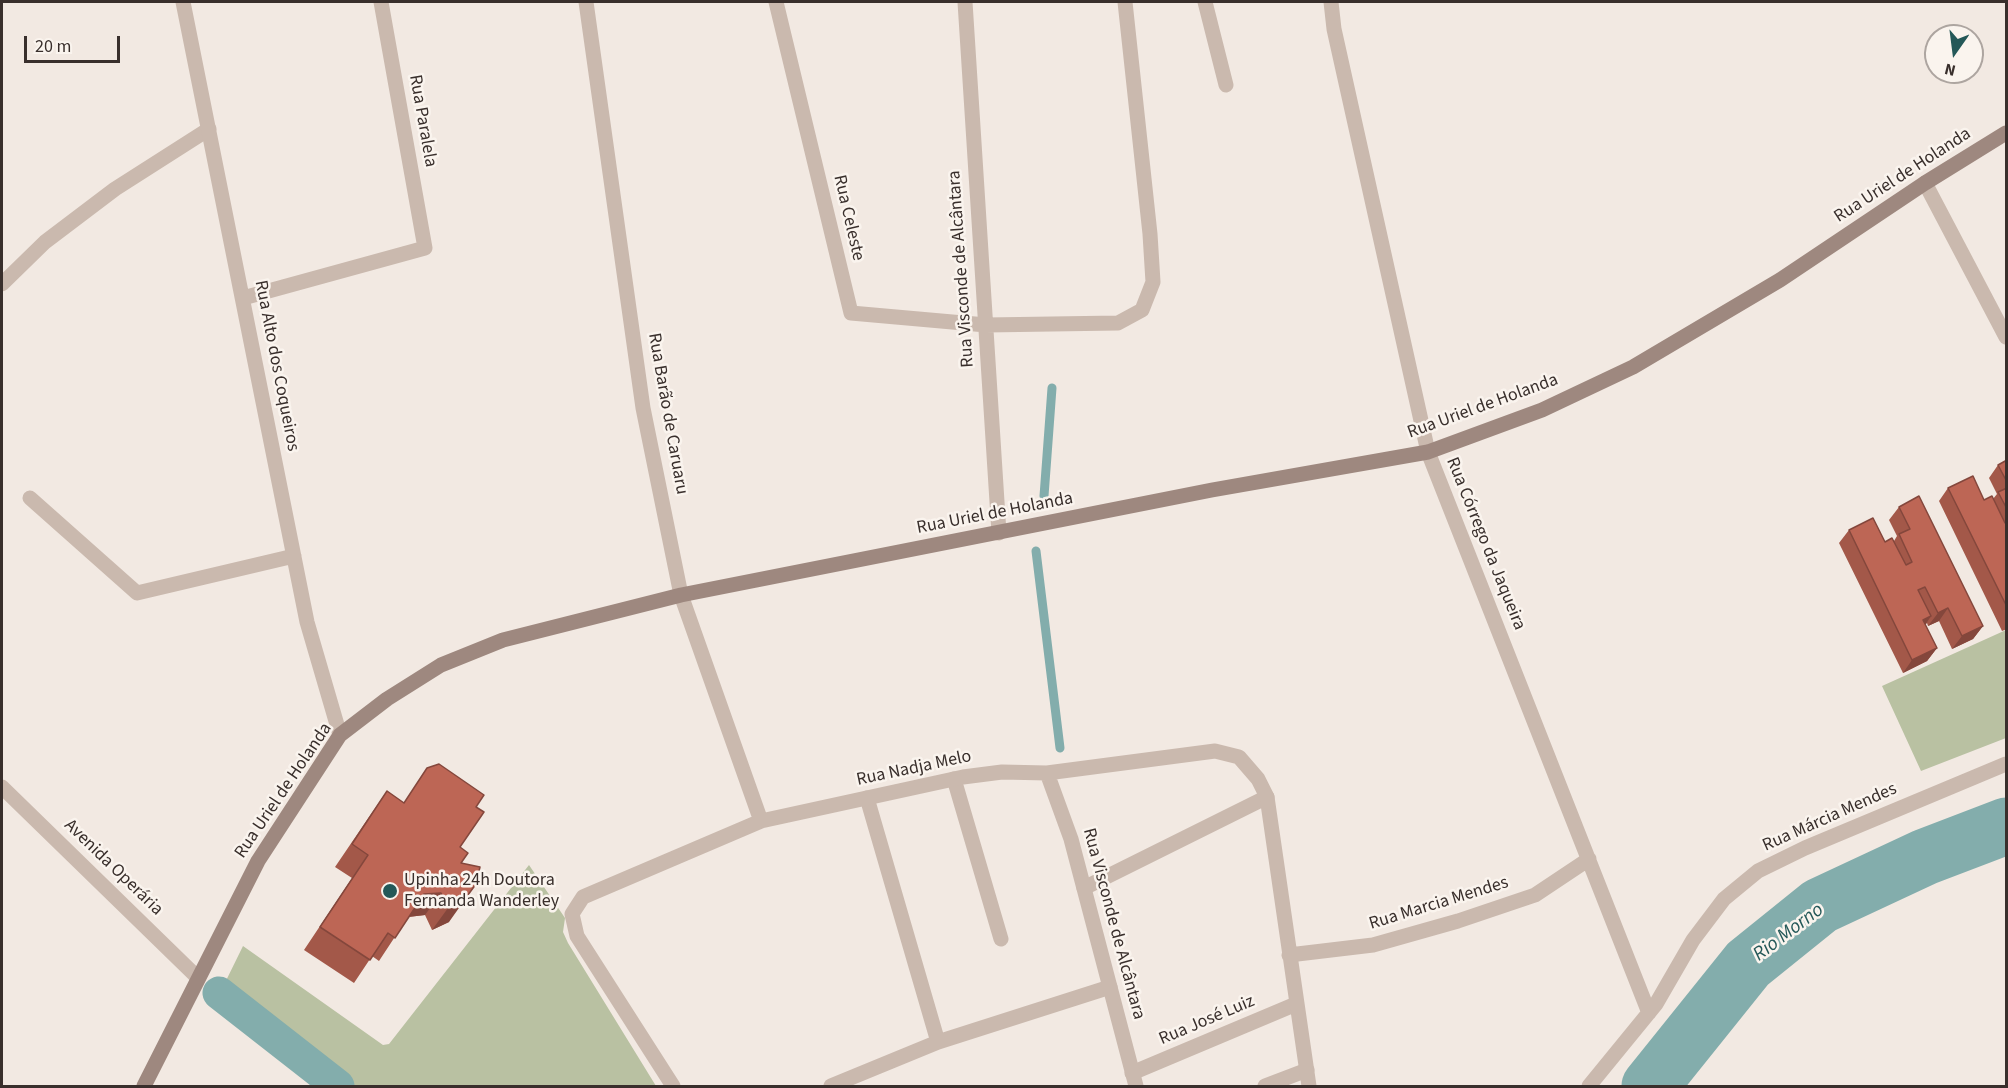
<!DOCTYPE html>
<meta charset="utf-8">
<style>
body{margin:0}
#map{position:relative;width:2008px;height:1088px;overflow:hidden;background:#f2e9e2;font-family:"Source Sans 3",sans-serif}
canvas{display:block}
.frame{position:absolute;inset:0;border:3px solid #392f2c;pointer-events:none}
.north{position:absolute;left:1924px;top:24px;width:60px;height:60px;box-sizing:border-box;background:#faf4ee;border:2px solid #ada5a0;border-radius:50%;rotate:194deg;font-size:16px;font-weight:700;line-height:24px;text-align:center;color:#392f2c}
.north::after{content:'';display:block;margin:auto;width:21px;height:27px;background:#245858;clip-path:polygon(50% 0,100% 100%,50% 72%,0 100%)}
.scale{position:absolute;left:24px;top:36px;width:96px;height:27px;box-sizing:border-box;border:3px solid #392f2c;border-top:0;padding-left:8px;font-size:18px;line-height:21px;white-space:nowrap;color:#392f2c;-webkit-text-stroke:4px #faf4ee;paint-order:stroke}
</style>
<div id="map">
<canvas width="2008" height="1088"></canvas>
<div class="frame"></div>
<div class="north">N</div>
<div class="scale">20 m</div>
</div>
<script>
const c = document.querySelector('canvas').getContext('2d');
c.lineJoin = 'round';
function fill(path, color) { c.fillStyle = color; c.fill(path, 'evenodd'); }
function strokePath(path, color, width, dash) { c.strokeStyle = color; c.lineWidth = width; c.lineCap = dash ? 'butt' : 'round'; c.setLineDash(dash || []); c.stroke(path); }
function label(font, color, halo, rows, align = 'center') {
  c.font = font + ' "Source Sans 3",sans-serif'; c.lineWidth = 5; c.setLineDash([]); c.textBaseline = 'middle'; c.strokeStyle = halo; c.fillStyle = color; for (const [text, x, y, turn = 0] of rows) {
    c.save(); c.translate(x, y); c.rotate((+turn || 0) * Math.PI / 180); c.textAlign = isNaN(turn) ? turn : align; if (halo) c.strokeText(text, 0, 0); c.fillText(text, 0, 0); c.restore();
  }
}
fill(new Path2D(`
 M2006,630V738L1921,771L1882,686Z
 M529,865L565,918L563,932L568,943L656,1086H327L217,999L243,946L383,1045L389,1044Z`), '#b9c1a2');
strokePath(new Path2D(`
 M1044,496L1052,388
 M1036,551L1060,748`), '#83adac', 9);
strokePath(new Path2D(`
 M219,993L338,1086`), '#83adac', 33);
strokePath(new Path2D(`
 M1650,1086L1748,964L1820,906L1925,857L2006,826`), '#83adac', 57);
strokePath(new Path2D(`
 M1205,2L1226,85
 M2,284L45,242L115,189L209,129
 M954,779L1001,939
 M867,798L938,1042
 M1084,888L1267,797
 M1132,1073L1296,1004
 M831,1086L938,1042L1110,987
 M1265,1086L1307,1070`), '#cab9ae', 15);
strokePath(new Path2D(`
 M183,2L307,622L340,735
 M586,2L643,408L681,595L761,821
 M776,2L851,313L986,325L1118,323L1142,310L1153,282L1150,234L1125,2
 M965,2L999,533
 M1331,2L1334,29L1428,452L1649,1013
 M1925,183L2006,337
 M243,298L425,248L381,2
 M30,498L137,593L294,556
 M1047,773L1071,839L1136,1086
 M2,787L197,977
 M1289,955L1373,945L1458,921L1535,895L1589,859
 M673,1086L577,936L572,914L583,897L761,821L963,777L1002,772L1047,773L1215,751L1239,757L1258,779L1267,797L1309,1086
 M1589,1086L1656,1004L1693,940L1724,899L1758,871L1805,848L2006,764`), '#cab9ae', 15);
strokePath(new Path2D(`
 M144,1086L258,861L340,735L387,699L441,665L503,640L681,595L1212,490L1428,452L1542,410L1633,367L1780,280L1925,183L2006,133`), '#9e887f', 15);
fill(new Path2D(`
 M2007,460V629L2002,631L1939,501L1948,488L1984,500L1993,499L1997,494L1989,478L1998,465Z
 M1899,507L1983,626L1973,639L1952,649L1939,621L1928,626L1927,623L1925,625L1937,648L1927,661L1903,673L1839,543L1849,530L1885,542L1894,541L1897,536L1889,520Z
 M427,768L476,807L460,847L461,863L449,922L432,930L425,915L408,917L379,961L372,956L354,983L304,950L352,878L335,867L371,814L387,791L404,803Z`), '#a35849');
fill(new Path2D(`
 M1948,608L1939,621L1928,626L1938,613Z
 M1931,616L1922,630L1923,620Z
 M1983,626L1973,639L1952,649L1962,636Z
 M1937,648L1927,661L1903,673L1912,660Z
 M476,884L449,922L432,930L448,908Z
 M441,893L425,915L408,917L424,894Z`), '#84473c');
const building = new Path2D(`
 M2007,460V482L1998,465Z
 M1973,476L1984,500L1992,496L2005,523L2007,522V607L1948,488Z
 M2007,488V509L1998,492Z
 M1919,496L1983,626L1962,636L1948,608L1938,613L1925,587L1918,590L1931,616L1923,620L1937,648L1912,660L1849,530L1873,518L1885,542L1892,538L1906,565L1912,562L1899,534L1910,529L1899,507Z
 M439,764L484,795L476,807L484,812L460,847L468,853L461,863L480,867L476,884L465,899L448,908L441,893L424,894L395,938L388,933L370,960L320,927L368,855L352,844L387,791L404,803L427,768Z`);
fill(building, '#bd6655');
strokePath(building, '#84473c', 1.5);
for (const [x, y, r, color] of [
 [390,891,8,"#245858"]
]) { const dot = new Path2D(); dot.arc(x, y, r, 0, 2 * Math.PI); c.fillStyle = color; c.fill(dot); strokePath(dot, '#faf4ee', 2); }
label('18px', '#392f2c', '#faf4ee', [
 ["Rua Paralela",422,121,80],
 ["Rua Uriel de Holanda",1903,176,-33],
 ["Rua Celeste",848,218,77],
 ["Rua Visconde de Alcântara",962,269,-94],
 ["Rua Alto dos Coqueiros",276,366,79],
 ["Rua Uriel de Holanda",1483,407,-20],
 ["Rua Barão de Caruaru",667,414,80],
 ["Rua Uriel de Holanda",995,514,-11],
 ["Rua Córrego da Jaqueira",1485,544,68],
 ["Rua Nadja Melo",914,769,-12],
 ["Rua Uriel de Holanda",284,791,-56],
 ["Rua Márcia Mendes",1830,818,-24],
 ["Avenida Operária",113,868,44],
 ["Rua Marcia Mendes",1439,904,-17],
 ["Rua Visconde de Alcântara",1113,924,75],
 ["Rua José Luiz",1207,1021,-23]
]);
label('18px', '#392f2c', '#faf4ee', [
 ["Upinha 24h Doutora",404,881],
 ["Fernanda Wanderley",404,902]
], 'left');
label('italic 20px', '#245858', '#faf4ee', [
 ["Rio Morno",1789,933,-37]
]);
</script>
